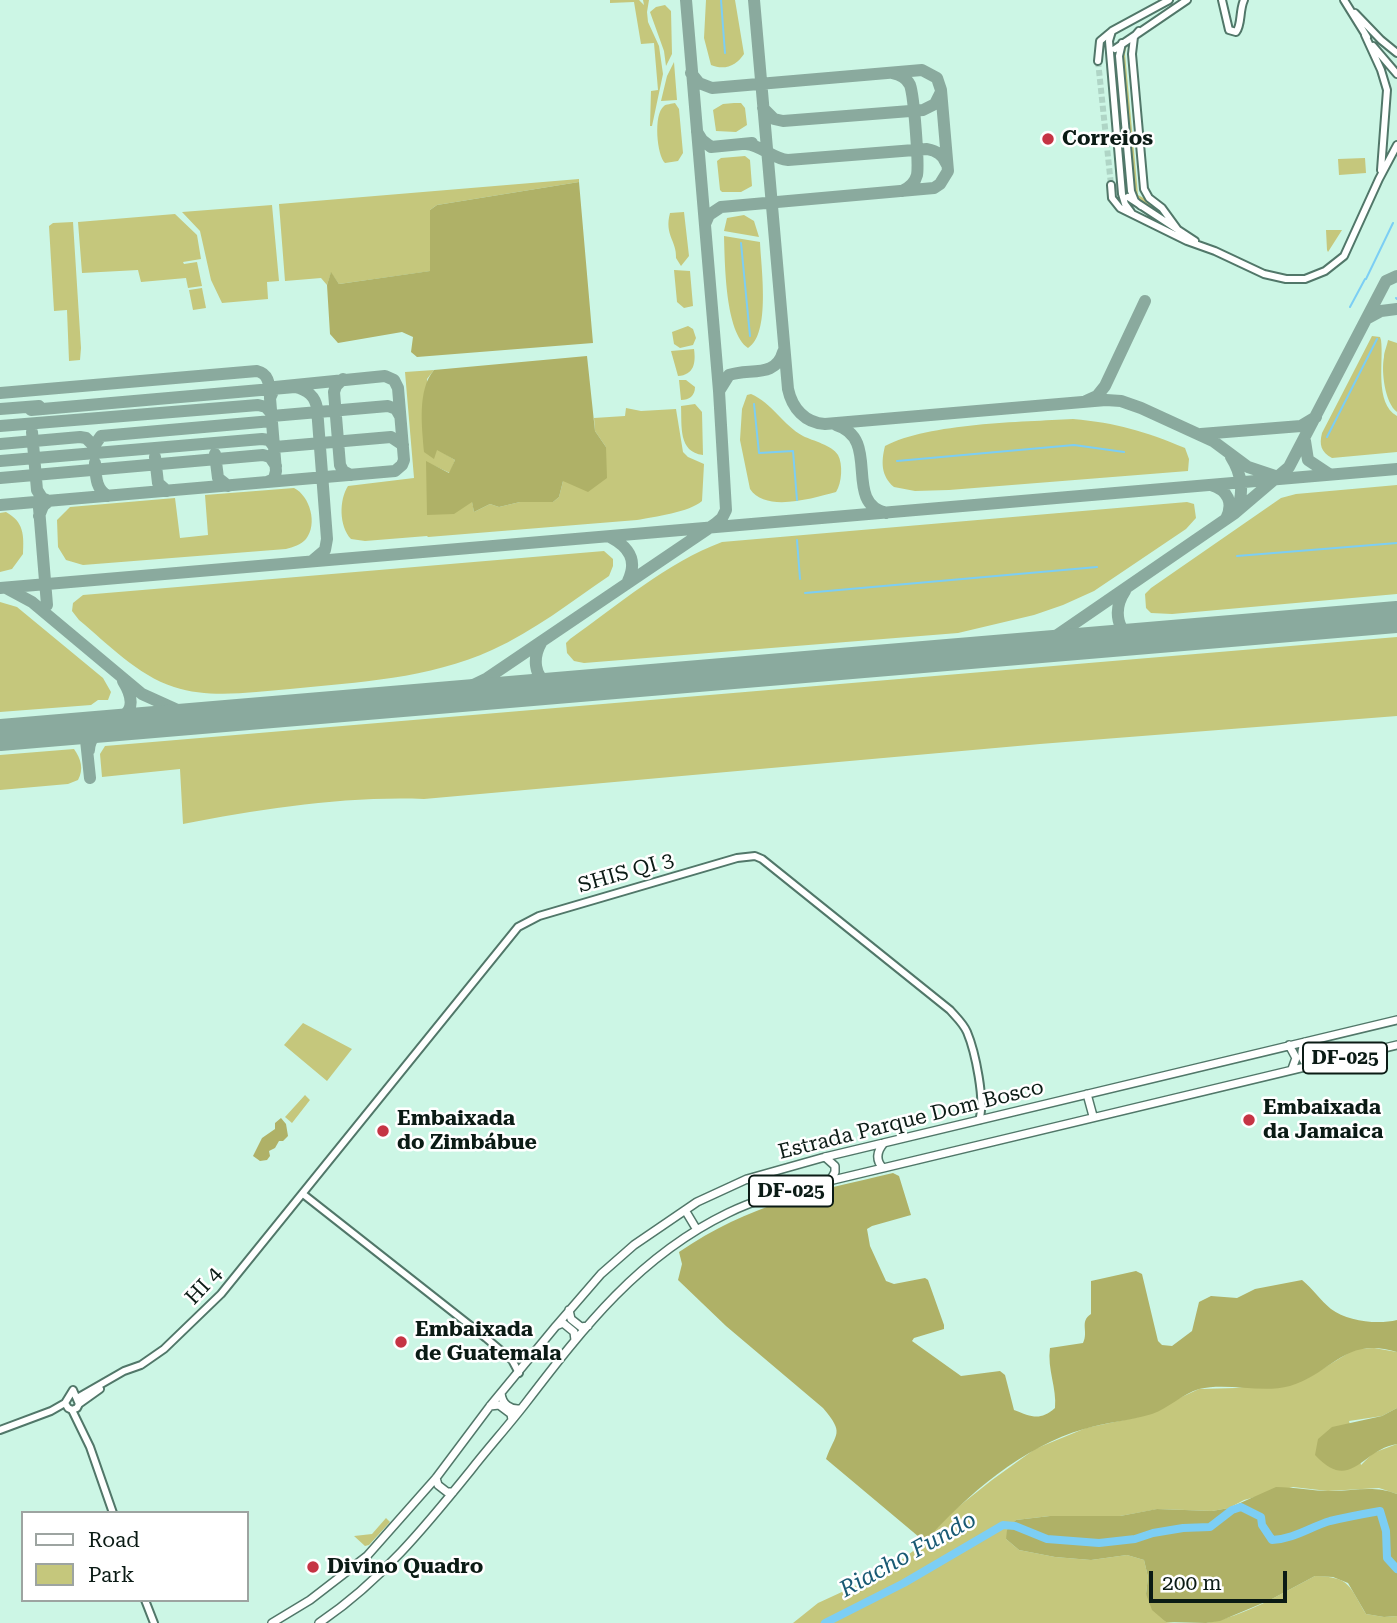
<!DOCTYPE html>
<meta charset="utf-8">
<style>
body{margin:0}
#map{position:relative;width:1397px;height:1623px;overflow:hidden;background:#ccf6e5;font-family:"Roboto Serif",serif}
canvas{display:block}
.legend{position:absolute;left:21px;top:1511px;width:228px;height:91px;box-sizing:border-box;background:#fff;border:2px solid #9da4a1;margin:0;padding:9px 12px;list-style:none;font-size:21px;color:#0b1b15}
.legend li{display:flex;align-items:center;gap:14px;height:35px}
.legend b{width:35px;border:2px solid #9da4a1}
.scale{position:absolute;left:1149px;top:1571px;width:138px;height:32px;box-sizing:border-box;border:4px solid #0b1b15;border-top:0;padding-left:9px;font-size:21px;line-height:24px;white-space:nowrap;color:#0b1b15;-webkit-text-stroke:5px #fff;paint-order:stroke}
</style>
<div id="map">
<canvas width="1397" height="1623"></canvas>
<ul class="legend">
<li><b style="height:9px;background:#fff"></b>Road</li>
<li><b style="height:19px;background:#c5c77c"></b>Park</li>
</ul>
<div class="scale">200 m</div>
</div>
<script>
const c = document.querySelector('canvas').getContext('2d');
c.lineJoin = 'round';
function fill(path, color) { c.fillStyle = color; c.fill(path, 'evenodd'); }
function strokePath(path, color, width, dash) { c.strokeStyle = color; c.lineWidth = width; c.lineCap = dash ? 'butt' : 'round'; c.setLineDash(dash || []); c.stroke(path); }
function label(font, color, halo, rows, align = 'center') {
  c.font = font + ' "Roboto Serif",serif'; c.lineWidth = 5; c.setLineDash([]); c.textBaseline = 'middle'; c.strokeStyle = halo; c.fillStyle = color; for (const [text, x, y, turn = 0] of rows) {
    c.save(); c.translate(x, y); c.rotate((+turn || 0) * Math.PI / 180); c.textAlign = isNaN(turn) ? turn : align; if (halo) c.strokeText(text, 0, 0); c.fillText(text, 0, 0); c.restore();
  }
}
fill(new Path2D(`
 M610,0H639L644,5L643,0H649L647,12L648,22L659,46L663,74L652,126H650L651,91L658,90L654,43L641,44L634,2L610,3Z
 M706,0H735L744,54C737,65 725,71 711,65L704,38Z
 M665,5L671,11L672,54L666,66L664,51L650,12L656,7Z
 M1128,40L1125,54L1138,195L1158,206L1163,214L1140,200L1134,193L1122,50Z
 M674,62L677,100L661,101L667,76Z
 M675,103L679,109L683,153L678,161L665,163C657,156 653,114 664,106C666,104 672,104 675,103Z
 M734,103H741L745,108L747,125L736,132L716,131L713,110L723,104Z
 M745,156L750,160L752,186L741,192H722L720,190L717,161L721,158Z
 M1365,158L1366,173L1339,175L1338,159Z
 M579,179V182L437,205L430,210L431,271L339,284L331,273L327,285L321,278L285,281L279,204Z
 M272,205L279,281L267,282L268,299L222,303L211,280L200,231L182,212Z
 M684,212L689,256L681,266L676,258C677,241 664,235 670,213Z
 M175,214L197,235L201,259L183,262L184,264L197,262L202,286L188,288L186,278L141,282L138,270L82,273L78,222Z
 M744,215L754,221L759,237L724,231L727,218Z
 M73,222L81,348L80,360L69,361L67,310L54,311L49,226L53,223Z
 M1326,230H1342L1328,252L1327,250Z
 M724,236L760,242C761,267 771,334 748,348C725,332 725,264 724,236Z
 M674,270L690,271L693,306L684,308L677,302Z
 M202,288L206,308L193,310L189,290Z
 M688,326L693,329L696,338L693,345L680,348L674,344L672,332Z
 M1372,336L1380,337L1381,340C1384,362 1374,403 1397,416V452L1332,458C1321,452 1319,445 1322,433Z
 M1388,340L1397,343V412C1385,403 1381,372 1384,357C1384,352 1387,346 1388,340Z
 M694,349C696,363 694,375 678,376L671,351Z
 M434,370L427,379L437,449L455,460L450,473L426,462L472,501L474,512L490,504L499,507L520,502H553L559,497L563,481L606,447L595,431L594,418L625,416L626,408L641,411L676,409L683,452L688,457L704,464L702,501C690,512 654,517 637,520L428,537L427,536L365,541L351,539C339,526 339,500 348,486L414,478L405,372Z
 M679,380H686L695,387C695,396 689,400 681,400Z
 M751,394C772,403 783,425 803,436C813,441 832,445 838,455C843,464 842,483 836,492C813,498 766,513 750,489L740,440L742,409L747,395Z
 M695,404L702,412L703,455C678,452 682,426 681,406Z
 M1073,419C1117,423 1144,431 1185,448L1189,459L1188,471L949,490L915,491L894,487C881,476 881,462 885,446C929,423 1022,422 1073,419Z
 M1397,485V594L1172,614L1151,613L1146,608L1145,594L1151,588L1281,498L1296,494Z
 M294,488C310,496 318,524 306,539C301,545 293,547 286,549L83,565L66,560L58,547L57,520L70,507L175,498L180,538L208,535L205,495Z
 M1187,502L1194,504L1196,518L1186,529L1094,591L1063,605L1034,615L958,633L584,663L574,661L567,653L566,643L570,639C618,605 666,563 722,542Z
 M6,512C24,522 24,535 23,554L12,569L0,572V513Z
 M604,551L613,559V566L609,576C571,602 534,631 492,650C428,679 359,682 290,689C251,692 211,699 174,687C137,675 108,644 79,620L72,611L73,603L83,595Z
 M0,602L17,607L103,678L111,692L108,700H98L91,705L0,712Z
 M1397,637V716L1040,744L424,799C344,796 261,809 183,824L180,769L102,777L100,754L105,746Z
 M74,749C81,759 84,769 78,780L68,784L0,790V755Z
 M303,1023L352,1049L327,1081L284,1045Z
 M305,1095L310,1100L292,1123L285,1117Z
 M1374,1348L1397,1352V1408L1382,1416L1349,1421L1361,1465L1373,1453L1397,1444V1494L1379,1488L1328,1491L1293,1487L1244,1500L1229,1508L1212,1511L1158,1509L1120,1516H1050L1016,1520L1006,1539L1019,1550L1055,1557L1091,1560L1127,1555L1144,1560L1148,1577L1146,1594L1166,1622L1174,1623H793L818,1603L881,1574L896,1564L925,1542L948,1515L992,1480L1035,1449L1086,1428L1138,1417L1199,1389L1236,1388L1306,1379L1355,1349Z
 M386,1518L390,1522L369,1545L365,1546L354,1536L372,1534Z
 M1315,1576C1351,1577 1349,1586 1366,1614L1384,1617L1397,1616V1623H1206C1246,1616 1280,1594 1315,1576Z`), '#c5c77c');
fill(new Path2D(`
 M579,182L593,343L417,357L411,352L413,337L402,332L338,343L330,334L327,285L331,272L339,284L430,271V210L437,205Z
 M587,356L595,431L606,447L607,478L588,492L563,481L559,497L553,502H520L499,507L490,504L474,512L472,502L454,514L427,515L426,461L449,473L455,460L437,450L434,459L424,452C422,427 417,390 434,370Z
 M281,1118L286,1124L288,1136L283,1141H279L275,1148L269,1151L270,1156L267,1160L260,1161L253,1156L262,1138L275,1129V1123Z
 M893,1173L899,1176L911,1215L872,1226L867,1229L870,1246L886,1281L894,1284L925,1278L928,1280L944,1325V1329L914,1338L912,1341L961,1376L1000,1371L1005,1375L1014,1410C1032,1417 1040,1421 1055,1408C1057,1388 1047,1369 1050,1348L1083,1343C1089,1331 1079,1322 1091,1314V1281L1136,1271L1142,1274L1158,1341L1162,1345L1172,1346L1192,1331L1199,1302L1211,1296L1237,1298L1255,1289L1302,1280C1313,1289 1320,1300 1331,1309C1347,1321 1377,1325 1397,1320V1352C1344,1336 1333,1373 1290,1386C1261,1394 1229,1382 1199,1389C1182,1394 1169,1408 1152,1414C1130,1421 1106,1422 1084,1429C1024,1446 966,1495 925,1542L826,1459C836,1432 845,1434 823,1408L726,1326L678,1280L682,1264L679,1252C750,1204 812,1192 893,1173Z
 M1397,1408V1444C1362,1449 1351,1494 1315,1455L1318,1439L1332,1427L1382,1416Z
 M1276,1487C1294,1487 1313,1491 1331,1491C1355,1491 1374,1485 1397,1494V1616L1384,1617L1366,1614L1348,1583L1333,1577L1315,1576L1270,1600L1220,1621L1206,1623L1166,1622L1152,1610L1146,1594L1148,1577L1144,1560L1127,1555L1091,1560L1055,1557L1019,1550L1006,1539L1007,1530L1016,1520L1050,1516H1120L1157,1509L1212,1511L1229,1508Z`), '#afb167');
strokePath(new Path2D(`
 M721,0L725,53
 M741,243L750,336
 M1366,279L1393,223
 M1396,298L1397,299
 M1350,307L1365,279
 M754,404L759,453L793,451L797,500
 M1327,437L1377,339
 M897,461L1074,445L1124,452
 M797,540L800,579
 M1237,556L1397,543
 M805,593L1097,567`), '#7ccef4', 2);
strokePath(new Path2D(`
 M825,1623L904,1583L1003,1525L1015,1526L1047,1539L1099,1543L1135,1539L1153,1533L1183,1528L1210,1527L1232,1510L1241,1507L1261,1517L1262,1525L1272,1540C1294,1539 1310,1527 1330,1521C1347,1517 1363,1514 1380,1511L1386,1531L1387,1558L1397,1569`), '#7ccef4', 8);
strokePath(new Path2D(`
 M754,0L788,389C792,408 805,423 825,424L1106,400L1121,401L1141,408L1213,441L1248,467L1275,476
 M691,73L699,83L712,88L922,70L937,78L941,90L948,171L940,184L934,188L721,207L709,215L705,224
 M892,73C900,75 906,77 910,85C914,96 919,164 917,175C915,183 909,188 902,191
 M763,108L774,119L783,121L923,110L935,104L941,92
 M697,132L702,140L711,147L752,143
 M746,144C761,145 773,159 788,160L927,149C936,151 943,154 946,163
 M1368,318L1381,311L1397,309
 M343,379L336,386L334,392L340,465L343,471L351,475
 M719,391L729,375C749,368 776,378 783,352
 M0,393L257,371C270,374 269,386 270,397
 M1086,401L1097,396L1105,386L1145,301
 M0,409L39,406
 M31,410L295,387C308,390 315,396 317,408L327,539L325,550L312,561
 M272,416L388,406L396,409L400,416
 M836,425C882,439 842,502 886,513
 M0,426L258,405L266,407L272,414
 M32,432L37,490L42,498L49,501L43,506L39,516
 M1201,434L1301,426L1316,417
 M1305,441L1308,460L1329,474
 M0,444L80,437L86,438L94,446L101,436L272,421
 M275,447L391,437L403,445
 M215,454L218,478L228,486
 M155,457L158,483L167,491
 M1231,457C1242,474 1245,495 1235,513
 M0,461L262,439L269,440L275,448
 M95,463C96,475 95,489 108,496
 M0,478L263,455L270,457L276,466
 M1211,485C1228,490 1234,503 1226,519
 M0,505L395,471L402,465L404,460L398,388L394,380L385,376L275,387L270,398L276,471L274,479L267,482
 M39,508L47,605
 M610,537C629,547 638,560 628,581
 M0,588L1397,469
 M6,588L32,602L142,694L184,713L226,717
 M1125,591C1113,609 1115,635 1140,640
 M541,643C533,657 533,677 550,685C557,688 567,687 574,687
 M1040,647L1235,513L1289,467L1386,281L1397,276
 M431,699L459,692L486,679L715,524L722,518L726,510L719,391L686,0
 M66,730L77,733L86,740L90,778
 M89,750C90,717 152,728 123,681`), '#8aaa9e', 12);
strokePath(new Path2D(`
 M0,735L1397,617`), '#8aaa9e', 32);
strokePath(new Path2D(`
 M1115,49L1128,197
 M1098,61L1111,185`), '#afd5c6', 6, [6, 3]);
const secondary = new Path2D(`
 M1222,0L1229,30L1236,32C1242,25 1239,11 1244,0
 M1344,0L1367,37
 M1355,13L1381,40L1397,53
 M1139,31L1134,37L1132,54L1144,189L1149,198L1162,208L1178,230
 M1365,35L1381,70L1387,90L1381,170
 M1122,43L1119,56L1131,191L1135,201L1141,206
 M1373,46L1397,74
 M1115,49L1187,0
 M1098,61L1100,41L1112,31
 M1111,185L1112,198L1120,208L1187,241L1215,251L1264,274L1286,279H1305L1325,271L1344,256L1379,179L1397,145
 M1128,197L1195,241
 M1131,212L1125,204L1122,194L1109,41L1112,31L1169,0
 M303,1194L486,1338L512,1360L519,1373
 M73,1390L79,1404L77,1408L72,1410L68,1408L65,1403Z
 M77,1398L124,1371L141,1365L164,1349L221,1294L518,927L539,916L737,858L755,856L762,859L950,1010C956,1017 963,1023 967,1032C975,1051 986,1102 979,1120
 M79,1404L100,1389
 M72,1410L90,1447L113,1513
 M0,1430L51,1411L65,1403
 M145,1600L154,1623`);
const primary = new Path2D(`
 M1305,1042C1301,1050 1300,1057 1306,1064L1312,1065
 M1289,1045L1296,1058L1292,1069
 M1087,1094L1093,1116
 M825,1157L835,1166V1172L830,1181
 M883,1168C875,1160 877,1151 884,1143
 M747,1179L756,1181L761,1193L758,1200
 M685,1210L697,1230
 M569,1310L571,1319L581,1327L588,1326
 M556,1326L563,1323L574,1332L575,1340
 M501,1393C502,1404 510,1410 520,1409
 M490,1406L499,1405L511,1414L512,1420
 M436,1478L438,1485L447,1492H453
 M272,1623L310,1600L367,1556L436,1478L490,1406L556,1326L601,1274L634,1245L697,1202L747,1179L825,1157L1397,1020
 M319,1623C380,1582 425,1527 471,1470C489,1447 508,1426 525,1404C584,1327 639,1256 728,1213C760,1197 795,1190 829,1181L1397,1045`);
strokePath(secondary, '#517769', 10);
strokePath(primary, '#517769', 10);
strokePath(secondary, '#fff', 6);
strokePath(primary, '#fff', 7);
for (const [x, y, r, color] of [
 [1048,139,7,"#c53444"],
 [1249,1120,7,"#c53444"],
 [383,1131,7,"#c53444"],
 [401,1342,7,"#c53444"],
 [313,1567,7,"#c53444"]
]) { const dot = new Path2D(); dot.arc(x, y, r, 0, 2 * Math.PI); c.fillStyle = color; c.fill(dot); strokePath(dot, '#fff', 2.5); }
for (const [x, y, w] of [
 [1345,1058,84],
 [791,1191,84]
]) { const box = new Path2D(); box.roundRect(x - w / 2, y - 15.5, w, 31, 5); c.fillStyle = '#fff'; c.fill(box); strokePath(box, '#0b1b15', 2); }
label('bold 19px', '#0b1b15', null, [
 ["DF-025",1345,1058],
 ["DF-025",791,1191]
]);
label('bold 21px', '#0b1b15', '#fff', [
 ["Correios",1062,139],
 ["Embaixada",1263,1108],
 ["da Jamaica",1263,1132],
 ["Embaixada",397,1119],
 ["do Zimbábue",397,1143],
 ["Embaixada",415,1330],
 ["de Guatemala",415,1354],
 ["Divino Quadro",327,1567]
], 'left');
label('21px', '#0b1b15', '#fff', [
 ["SHIS QI 3",626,873,-16],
 ["Estrada Parque Dom Bosco",911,1120,-14],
 ["HI 4",204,1286,-47]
]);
label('italic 23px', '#195a74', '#fff', [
 ["Riacho Fundo",908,1555,-29]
]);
</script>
